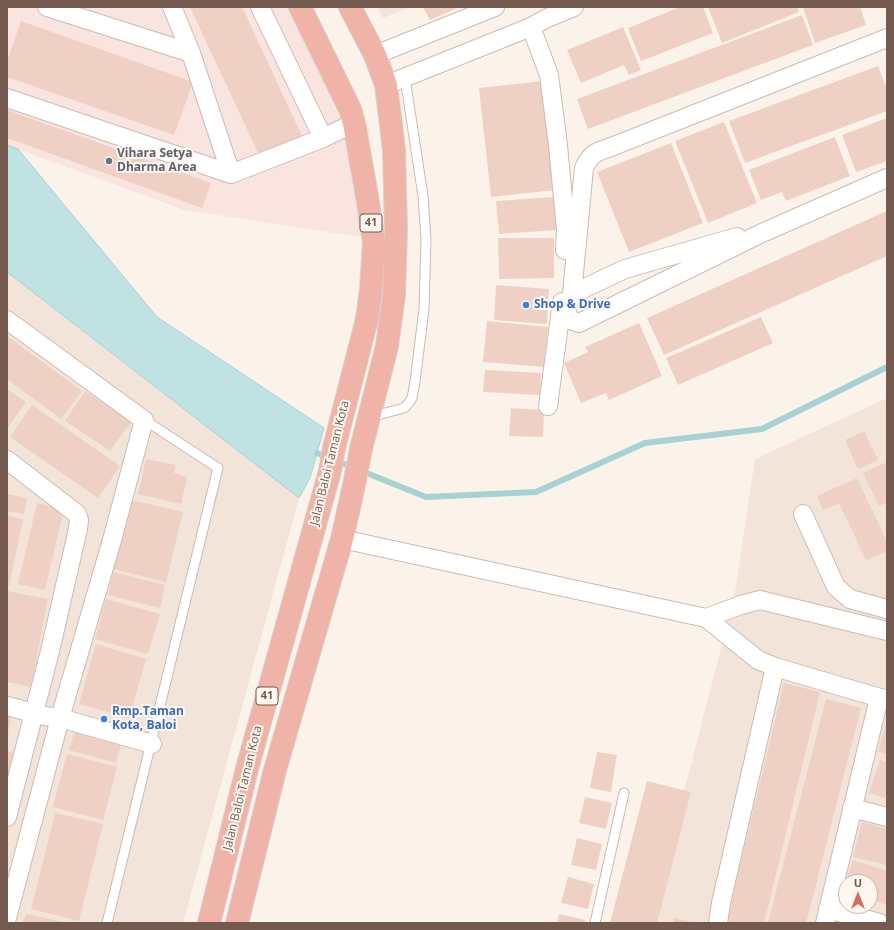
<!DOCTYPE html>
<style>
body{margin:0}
#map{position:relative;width:894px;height:930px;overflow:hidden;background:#fbf3ea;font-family:"Open Sans",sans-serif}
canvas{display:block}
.frame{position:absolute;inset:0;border:8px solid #74594f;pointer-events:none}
.north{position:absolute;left:838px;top:874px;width:40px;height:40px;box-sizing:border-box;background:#fef7f0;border:1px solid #c7b8b0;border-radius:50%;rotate:0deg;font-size:11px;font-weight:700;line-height:16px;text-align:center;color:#74594f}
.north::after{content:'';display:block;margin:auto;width:14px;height:18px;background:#d96b5b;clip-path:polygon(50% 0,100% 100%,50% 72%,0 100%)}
</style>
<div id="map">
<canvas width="894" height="930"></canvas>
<div class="frame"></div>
<div class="north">U</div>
</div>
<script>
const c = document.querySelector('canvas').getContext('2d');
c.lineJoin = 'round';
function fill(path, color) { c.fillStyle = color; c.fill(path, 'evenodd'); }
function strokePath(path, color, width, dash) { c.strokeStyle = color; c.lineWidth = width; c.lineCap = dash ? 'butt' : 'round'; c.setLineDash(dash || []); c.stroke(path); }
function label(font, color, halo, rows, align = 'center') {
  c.font = font + ' "Open Sans",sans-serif'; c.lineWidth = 4; c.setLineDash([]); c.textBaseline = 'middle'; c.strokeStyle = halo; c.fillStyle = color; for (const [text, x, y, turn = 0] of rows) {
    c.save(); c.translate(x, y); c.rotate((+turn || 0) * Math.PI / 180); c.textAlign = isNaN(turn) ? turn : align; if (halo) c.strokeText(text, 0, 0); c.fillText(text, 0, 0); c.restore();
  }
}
fill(new Path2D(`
 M377,7H411L383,18Z
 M7,272L299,498L183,923H7Z
 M887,398V923H650L734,598L755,459ZM846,882H870V906H846Z`), '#f2e4d9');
fill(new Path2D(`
 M7,7H298L369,129L374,239L184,210L7,145Z`), '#fae4df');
const water = new Path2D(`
 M7,145L18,149L157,317L324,428L310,478L299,498L7,272Z`);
fill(water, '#c0e2e3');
strokePath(water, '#a7d2d4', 1);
strokePath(new Path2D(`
 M317,453L426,497L536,492L645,443L762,429L887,367`), '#a7d2d4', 6);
fill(new Path2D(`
 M190,7H242L302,136L259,155Z
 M423,7H459L430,20Z
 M680,7H703L713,33L641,61L628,28Z
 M708,7H797L799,12L722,43Z
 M803,7H860L866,25L815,43Z
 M802,15L813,45L588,129L577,99Z
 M21,21L193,82L174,135L7,77V61Z
 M623,27L641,70L629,75L624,65L581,83L567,50Z
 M878,66L887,89V111L745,163L729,121Z
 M543,81L555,190L491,197L479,88Z
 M7,110L211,183L202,208L7,138Z
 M887,118V161L856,172L842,135Z
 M724,122L757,203L708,223L675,141Z
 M835,137L850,176L786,201L782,192L761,200L749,170Z
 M671,143L703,223L629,252L597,172Z
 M555,197L558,230L499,234L496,201Z
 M887,211V256L664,355L647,318Z
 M498,238H554V278L499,279Z
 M496,285L549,289L547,324L494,320Z
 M761,317L773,343L678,385L666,358Z
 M487,321L548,327L544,367L483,362Z
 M639,323L662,376L609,400L606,393L581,403L564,363L588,352L585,347Z
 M7,336L82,391L61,419L7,379Z
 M485,370L541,373L540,395L483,392Z
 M7,389L26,402L7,429Z
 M85,391L131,422L110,451L65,421Z
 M32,405L120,466L98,498L10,437Z
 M511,408L544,410L543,437L509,436Z
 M864,431L878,460L858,469L845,440Z
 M146,459L176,465L174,473L187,477L181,504L138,494Z
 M887,462V502L879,506L863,473Z
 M857,478L887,542V551L866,560L839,503L823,510L817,496Z
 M7,494L27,498L24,514L7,511Z
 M131,500L183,512L166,582L113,569Z
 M37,503L64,509L45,590L18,584Z
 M7,515L23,519L9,586H7Z
 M113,572L165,585L160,608L108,595Z
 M7,591L48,599L31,687L7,682Z
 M106,599L160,614L148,654L95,639Z
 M96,644L146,659L129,718L79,704Z
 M784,683L820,692L771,895L764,923H726Z
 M826,699L861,708L812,900L806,923H768Z
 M7,715L11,716L8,733H7Z
 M887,720V754L878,752Z
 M75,730L121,744L116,763L69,750Z
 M7,751L16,753L7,784Z
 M597,752L617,755L611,792L590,788Z
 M67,754L117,767L103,820L53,807Z
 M880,760L887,762V799L869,793Z
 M647,781L691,792L657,923H610Z
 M585,797L612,803L606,829L579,823Z
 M55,813L103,824L79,921L31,909Z
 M862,822L887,829V865L853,857Z
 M577,838L602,844L596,870L571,865Z
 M853,860L887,871V905L870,899V882H846V892L843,890Z
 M568,877L594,884L588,909L561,903Z
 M26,914L64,922V923H23Z
 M559,914L585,920L584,923H557Z
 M674,918L692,922V923H673Z`), '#eed1c4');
const lane = new Path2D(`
 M370,417L404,408L408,404L412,398L415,382L424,309L426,239L423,196L405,78
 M107,923L218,468L143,419
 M595,923L624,793`);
const street = new Path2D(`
 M47,7L191,53
 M172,7L191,53L231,174
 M260,7L323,138
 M531,27L549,75L558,145L566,230L565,250
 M887,38L611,147C596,152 591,153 584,168L572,294L566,310L570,320L579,323L762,233L887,178
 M375,55L495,7
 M386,85L531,27L545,19L574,7
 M7,98L231,174L323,138L354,123
 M572,294L625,269L737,237
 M7,320L141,418
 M548,406L562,302
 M7,460L77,514L79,520L78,529L50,651L7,817
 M803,514L836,587L850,599L887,609
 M342,539L706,618L741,605L760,600L887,631
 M706,618L758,660L775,667L887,700
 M7,706L45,716L60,718L152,744
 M852,808L887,817
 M828,909L879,923
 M7,918L60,718L112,540L144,420
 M718,923L721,903L775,667
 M825,923L879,698`);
const highway = new Path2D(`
 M209,923L248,765L330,471L334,448L367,319L371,289L374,242L367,196L354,123L350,109L300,7
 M237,923L275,770L342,539L354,485L361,449L387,346L394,295L396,230L394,150L386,85L375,55L350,7`);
strokePath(lane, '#ccbab1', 11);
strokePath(street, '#ccbab1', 20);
strokePath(highway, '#d8d1ce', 24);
strokePath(lane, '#fff', 9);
strokePath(street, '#fff', 18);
strokePath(highway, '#efb3a7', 22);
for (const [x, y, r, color] of [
 [109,161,4,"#6b7280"],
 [526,305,4,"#3f7fe0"],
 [104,719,4,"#3f7fe0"]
]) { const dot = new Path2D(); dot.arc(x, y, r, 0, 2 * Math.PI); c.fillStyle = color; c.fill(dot); strokePath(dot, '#fef7f0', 1.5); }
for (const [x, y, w] of [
 [371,223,22],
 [267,696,22]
]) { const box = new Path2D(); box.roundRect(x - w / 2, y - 9, w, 18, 3); c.fillStyle = '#fef7f0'; c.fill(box); strokePath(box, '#74594f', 1); }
label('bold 11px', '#74594f', null, [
 ["41",371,223],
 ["41",267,696]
]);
label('bold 12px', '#5b616d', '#fef7f0', [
 ["Vihara Setya",117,154],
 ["Dharma Area",117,168]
], 'left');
label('bold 12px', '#366cbe', '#fef7f0', [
 ["Shop & Drive",534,305],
 ["Rmp.Taman",112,712],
 ["Kota, Baloi",112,726]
], 'left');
label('12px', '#74594f', '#fef7f0', [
 ["Jalan Baloi Taman Kota",330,463,-76],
 ["Jalan Baloi Taman Kota",243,788,-76]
]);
</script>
